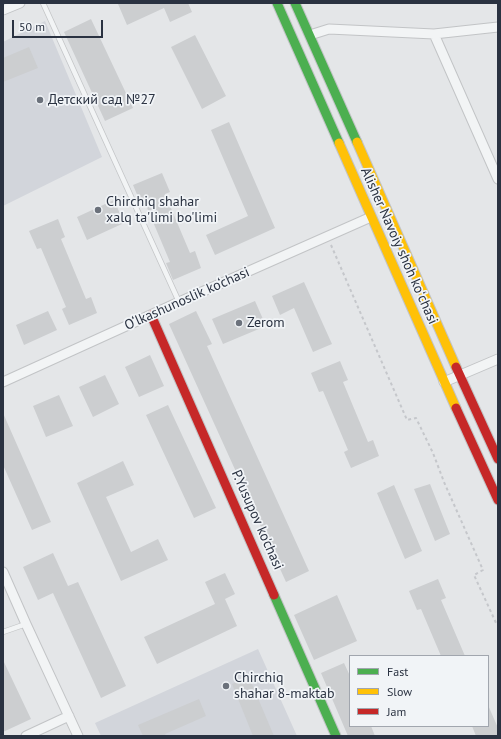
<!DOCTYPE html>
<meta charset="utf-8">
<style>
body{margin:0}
#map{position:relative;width:501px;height:739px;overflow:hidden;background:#e4e6e8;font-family:"PT Sans",sans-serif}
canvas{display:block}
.frame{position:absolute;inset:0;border:4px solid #2a3241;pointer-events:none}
.legend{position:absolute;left:349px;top:655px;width:140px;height:72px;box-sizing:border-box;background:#f1f4f7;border:1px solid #a1a6ae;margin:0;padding:5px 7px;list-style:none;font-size:12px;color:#2a3241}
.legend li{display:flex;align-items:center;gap:8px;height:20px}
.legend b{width:20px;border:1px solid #a1a6ae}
.scale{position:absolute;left:12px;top:20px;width:91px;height:18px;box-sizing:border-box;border:2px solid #2a3241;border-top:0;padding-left:5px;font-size:12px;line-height:14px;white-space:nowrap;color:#2a3241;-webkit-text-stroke:3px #f1f4f7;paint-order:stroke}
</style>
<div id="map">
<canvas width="501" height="739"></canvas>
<div class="frame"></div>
<ul class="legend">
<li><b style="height:5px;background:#4caf50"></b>Fast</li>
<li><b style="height:5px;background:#ffc107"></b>Slow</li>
<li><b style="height:5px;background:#c62828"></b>Jam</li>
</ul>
<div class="scale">50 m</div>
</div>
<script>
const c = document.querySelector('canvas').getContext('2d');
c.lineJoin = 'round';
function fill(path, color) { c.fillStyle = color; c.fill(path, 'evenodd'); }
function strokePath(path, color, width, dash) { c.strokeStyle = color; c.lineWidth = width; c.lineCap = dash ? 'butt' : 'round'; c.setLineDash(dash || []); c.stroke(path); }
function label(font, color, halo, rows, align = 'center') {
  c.font = font + ' "PT Sans",sans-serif'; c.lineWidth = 3.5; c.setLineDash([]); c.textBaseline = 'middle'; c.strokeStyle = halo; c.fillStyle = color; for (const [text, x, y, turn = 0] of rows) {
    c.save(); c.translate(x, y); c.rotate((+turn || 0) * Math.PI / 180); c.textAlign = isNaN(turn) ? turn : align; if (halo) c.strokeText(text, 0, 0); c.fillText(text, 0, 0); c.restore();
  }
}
fill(new Path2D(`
 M45,21L102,157L3,206V42Z
 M258,649L297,736H101L95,723Z`), '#d2d5db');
fill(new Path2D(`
 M121,3H188L192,12L170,22L164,8L127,25L118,4Z
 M91,19L133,108L105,121L64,32Z
 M195,35L226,96L202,109L171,47Z
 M29,47L38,68L3,82V58Z
 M229,122L275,228L215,255L206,235L248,216L211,130Z
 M162,173L170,192L165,194L190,253L195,251L201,268L173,280L166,263L170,262L145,203L141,204L133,185Z
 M114,200L124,223L87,240L77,217Z
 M58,219L65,237L61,239L86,299L91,297L97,313L69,325L62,309L66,307L41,248L37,249L29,231Z
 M304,282L332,344L313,352L294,308L280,315L272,296Z
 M255,301L266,326L223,344L212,319Z
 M48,311L57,330L24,345L16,325Z
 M196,311L212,344L207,346L309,571L286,582L169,324Z
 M150,355L164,386L139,397L125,367Z
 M340,361L348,380L343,382L368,442L373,440L379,456L351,468L344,452L348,450L323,391L319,392L311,373Z
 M105,375L119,404L93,417L79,387Z
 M59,395L73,426L46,437L33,406Z
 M168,405L216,508L194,518L146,415Z
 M3,413L51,522L32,530L3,465Z
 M123,461L134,485L106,497L131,552L158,539L168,560L121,581L77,483Z
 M430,484L450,534L435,541L414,489Z
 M394,485L422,551L405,559L377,493Z
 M53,553L68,586L78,582L126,686L101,698L53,593L38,600L23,567Z
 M225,573L235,594L225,599L237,626L157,664L144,637L215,604L205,582Z
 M438,579L446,598L441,600L465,656H441L421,609L417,610L409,591Z
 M337,595L357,641L314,660L294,615Z
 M3,660L31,719L3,732V709L4,708L3,705Z
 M344,663L350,676V726H371L375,736H348L321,673Z
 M249,677L274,736H253L232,684Z
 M199,699L206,716L165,734L166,736H143L138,725Z
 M488,705L498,728V736H476L472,726H488Z`), '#ccced0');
const lane = new Path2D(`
 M43,3L179,302
 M3,632L26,624`);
const street = new Path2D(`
 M3,10L20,3
 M434,34L498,179
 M310,35L329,29L434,34L498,27
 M3,382L179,302L371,217
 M444,382L498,359
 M3,572L26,624L78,736
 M26,736L69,716`);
const fast = new Path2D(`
 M277,3L339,143
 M295,3L357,142
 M274,595L336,736`);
const slow = new Path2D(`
 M357,142L456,367
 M339,143L456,408`);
const jam = new Path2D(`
 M151,315L274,595
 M456,367L498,459
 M456,408L498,500`);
strokePath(lane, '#c2c4c6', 6);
strokePath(street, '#c2c4c6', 11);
strokePath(fast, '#c2c4c6', 11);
strokePath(slow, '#c2c4c6', 11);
strokePath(jam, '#c2c4c6', 11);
strokePath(new Path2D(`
 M331,245L407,420L416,418L433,453L444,482L483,570L474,575L497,625H498`), '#c5c7cb', 2, [3, 3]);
strokePath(lane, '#f2f4f5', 4.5);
strokePath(street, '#f2f4f5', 9);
strokePath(fast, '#4caf50', 9);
strokePath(slow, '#ffc107', 9);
strokePath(jam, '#c62828', 9);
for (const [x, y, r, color] of [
 [40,100,4,"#6b717b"],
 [98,210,4,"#6b717b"],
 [239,323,4,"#6b717b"],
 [226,686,4,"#6b717b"]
]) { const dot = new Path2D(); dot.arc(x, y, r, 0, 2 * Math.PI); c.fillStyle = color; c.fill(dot); strokePath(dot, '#f1f4f7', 1.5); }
label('14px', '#2a3241', '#f1f4f7', [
 ["Детский сад №27",48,100],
 ["Chirchiq shahar",106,202],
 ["xalq ta'limi bo'limi",106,218],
 ["Zerom",247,323],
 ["Chirchiq",234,678],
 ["shahar 8-maktab",234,694]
], 'left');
label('14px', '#2a3241', '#f1f4f7', [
 ["Alisher Navoiy shoh koʻchasi",399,246,66],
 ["O‘lkashunoslik ko‘chasi",187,299,-24],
 ["P.Yusupov ko'chasi",257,520,66]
]);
</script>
